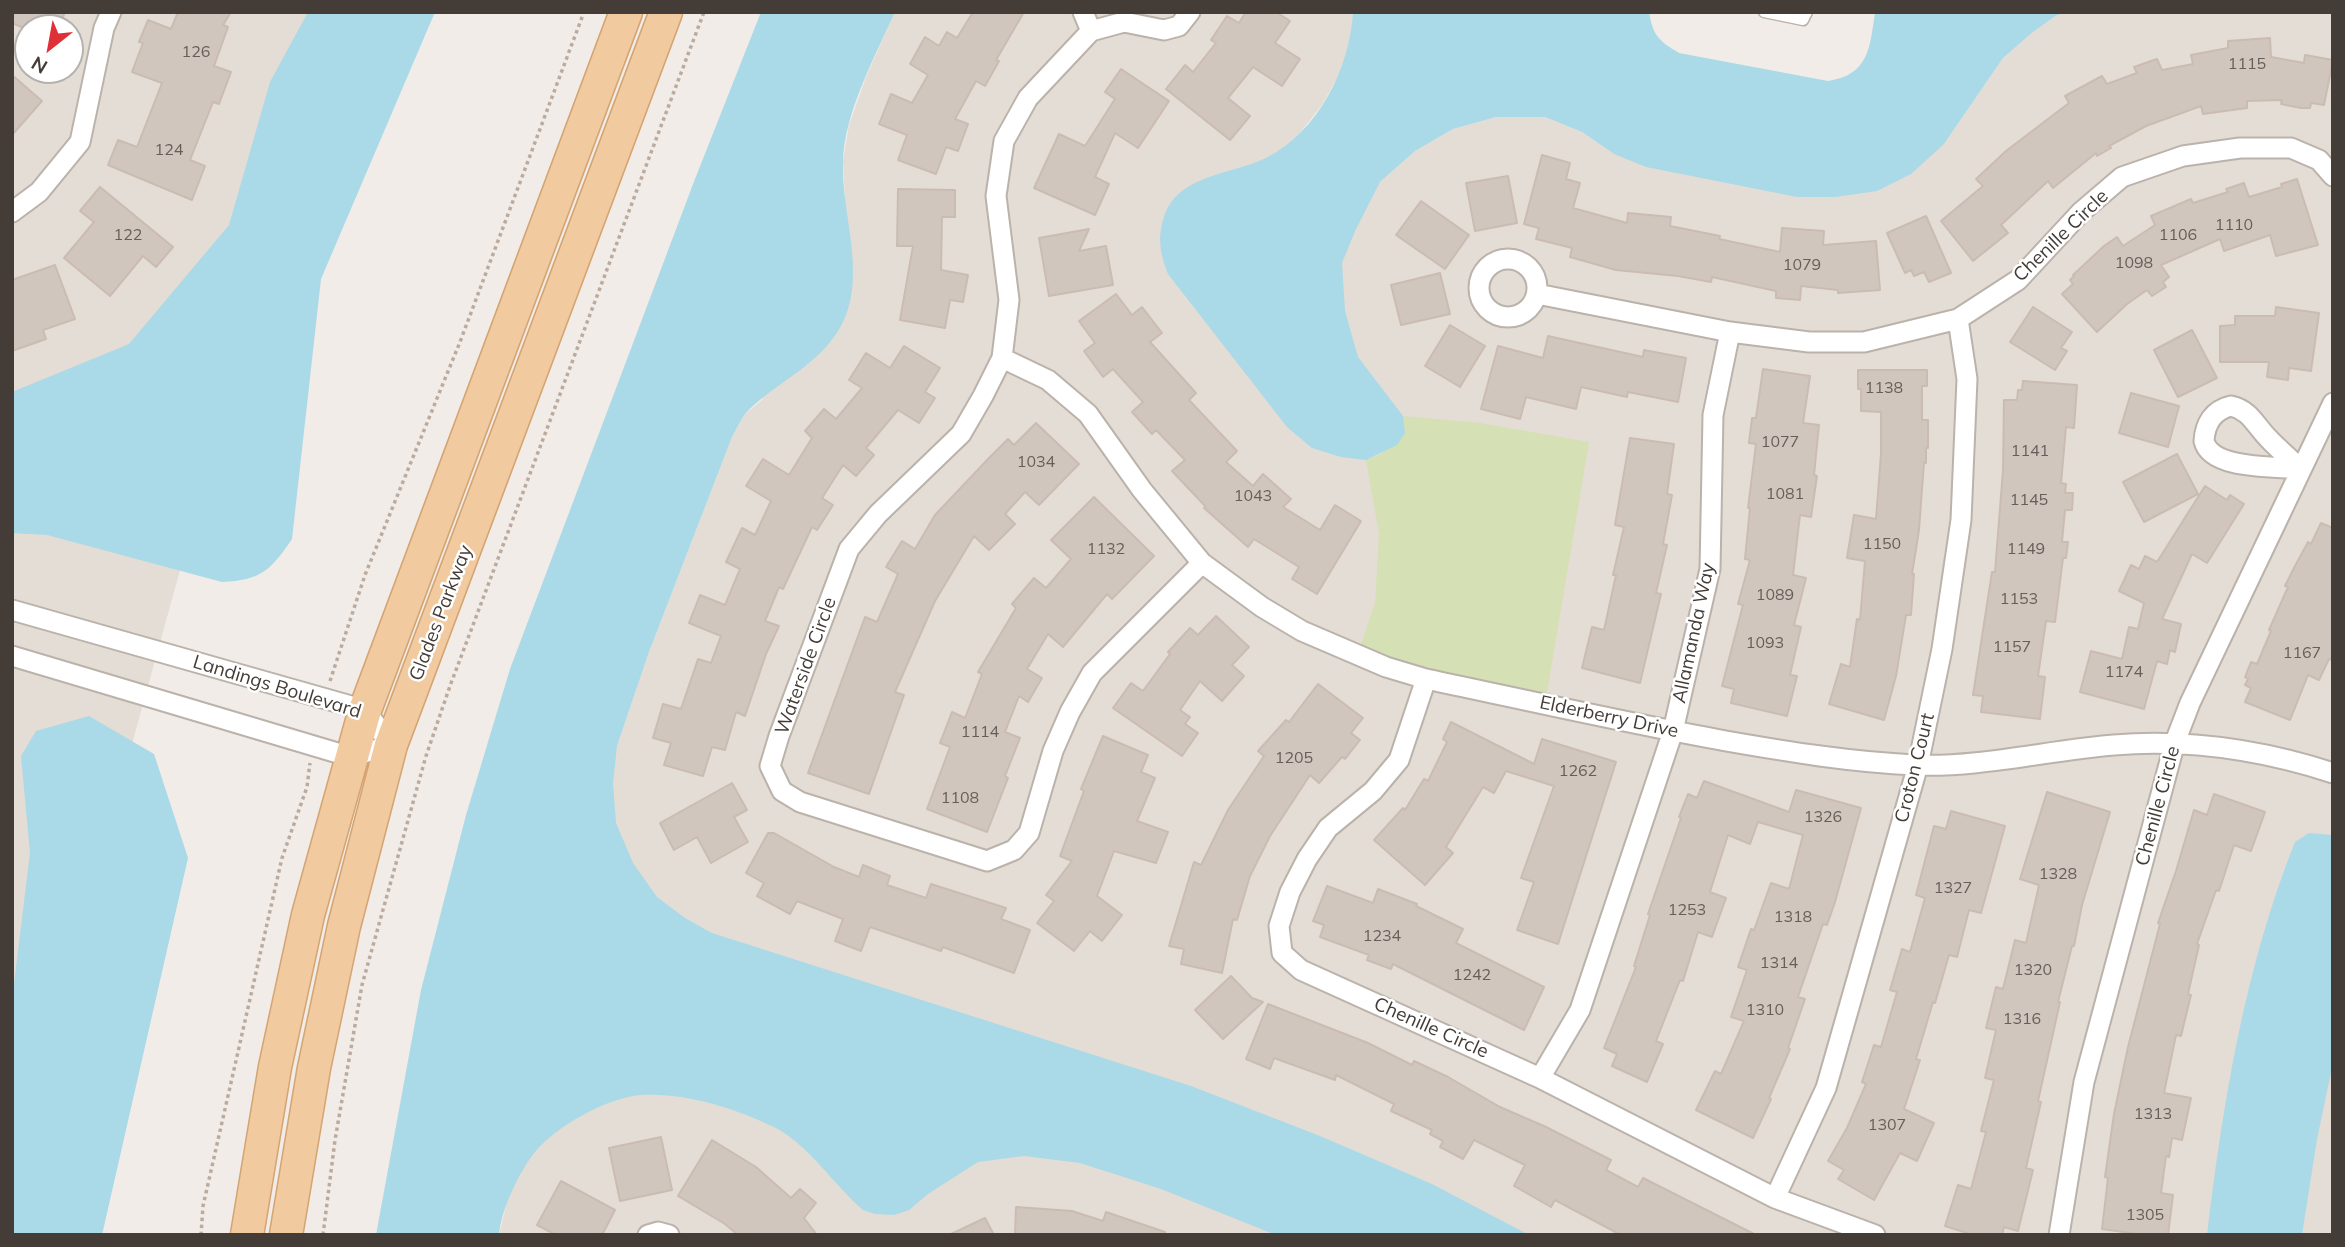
<!DOCTYPE html>
<style>
body{margin:0}
#map{position:relative;width:2345px;height:1247px;overflow:hidden;background:#f1ece7;font-family:Mulish,sans-serif}
canvas{display:block}
.frame{position:absolute;inset:0;border:14px solid #433c37;pointer-events:none}
.north{position:absolute;left:14px;top:14px;width:70px;height:70px;box-sizing:border-box;background:#fff;border:2px solid #b4b1af;border-radius:50%;rotate:211deg;font-size:19px;font-weight:700;line-height:28px;text-align:center;color:#433c37}
.north::after{content:'';display:block;margin:auto;width:24px;height:32px;background:#df3037;clip-path:polygon(50% 0,100% 100%,50% 72%,0 100%)}
</style>
<div id="map">
<canvas width="2345" height="1247"></canvas>
<div class="frame"></div>
<div class="north">N</div>
</div>
<script>
const c = document.querySelector('canvas').getContext('2d');
c.lineJoin = 'round';
function fill(path, color) { c.fillStyle = color; c.fill(path, 'evenodd'); }
function strokePath(path, color, width, dash) { c.strokeStyle = color; c.lineWidth = width; c.lineCap = dash ? 'butt' : 'round'; c.setLineDash(dash || []); c.stroke(path); }
function label(font, color, halo, rows, align = 'center') {
  c.font = font + ' Mulish,sans-serif'; c.lineWidth = 5; c.setLineDash([]); c.textBaseline = 'middle'; c.strokeStyle = halo; c.fillStyle = color; for (const [text, x, y, turn = 0] of rows) {
    c.save(); c.translate(x, y); c.rotate((+turn || 0) * Math.PI / 180); c.textAlign = isNaN(turn) ? turn : align; if (halo) c.strokeText(text, 0, 0); c.fillText(text, 0, 0); c.restore();
  }
}
fill(new Path2D(`
 M12,12H366L237,364L108,831L45,1235H12ZM28,28H70V70H28Z
 M895,12H1353L1352,36L1341,71L1322,105L1295,139L1380,182L1415,151L1453,129L1496,117H1545L1582,132L1614,154L1944,144L2003,58L2033,32L2057,15L2069,12H2333V1235H499L617,746L649,652L732,437L744,415L762,400L845,200L843,161L849,125L866,77Z`), '#e4ddd5');
fill(new Path2D(`
 M1403,416L1480,423L1589,442L1545,704L1357,656L1375,603L1379,534L1366,460L1381,454L1405,433Z`), '#d5e0b4');
fill(new Path2D(`
 M308,12H435L321,279L292,539C270,571 261,580 222,582L47,535L12,533V392L129,344L229,225L270,82Z
 M761,12H895C875,57 844,113 843,162C841,213 866,271 844,320C823,365 777,380 745,414C740,421 736,430 732,437L649,652L617,746L613,783L616,823L633,863L657,897L685,918L712,933L1191,1086L1320,1136L1432,1184L1529,1235H1276L1161,1189L1080,1163L1024,1156L978,1162L928,1194L909,1210L894,1215L875,1214L863,1210C835,1186 806,1142 774,1127C736,1108 683,1092 641,1095C606,1098 557,1126 535,1152C519,1172 501,1210 499,1235H376L421,990L466,815L510,669L695,179Z
 M1353,12H1649C1653,36 1659,41 1679,53L1828,81C1869,75 1870,47 1875,12H2069L2057,15L2033,32L2003,58L1944,144L1911,174L1877,191L1835,197H1797L1646,167L1614,154L1582,132L1545,117H1496L1453,129L1415,151L1380,182L1356,229L1342,263L1345,311L1358,357L1403,416L1405,433L1397,445L1366,460L1341,457L1312,448L1287,427L1168,274C1160,254 1157,237 1164,217C1178,174 1231,175 1266,158C1318,132 1350,68 1353,12Z
 M89,716L154,754L188,858L102,1235H12V1000L30,853L21,756L36,731Z
 M2309,833L2333,835V1063L2317,1139L2302,1235H2207C2223,1102 2245,967 2295,842Z`), '#aad9e7');
const building = new Path2D(`
 M12,12H65L58,28H24L12,23Z
 M178,12H231L223,25L228,27L214,66L231,72L219,104L213,102L190,160L205,166L192,200L108,165L118,140L137,147L162,83L132,72L143,43L139,42L148,20L171,29Z
 M973,12H1024L996,60L999,61L985,86L976,81L955,119L968,124L958,151L946,147L936,174L898,160L907,135L879,124L891,94L912,103L928,75L910,64L925,37L939,46L947,32L957,38Z
 M1246,12H1276L1290,21L1275,43L1300,59L1282,86L1253,67L1228,98L1250,116L1230,140L1166,89L1185,65L1193,72L1216,43L1211,40L1227,16L1239,23Z
 M2270,38L2271,57L2304,63L2305,55L2333,60L2324,105L2311,103L2310,108H2301L2281,104L2282,100L2247,101V108L2203,114L2201,106L2146,126L2109,146L2111,148L2097,156L2096,153L2053,188L2048,181L2001,225L2008,233L1973,261L1941,221L1983,186L1976,179L2006,151L2069,103L2065,96L2102,76L2107,84L2137,73L2134,67L2157,59L2162,70L2193,64L2191,55L2228,48V41Z
 M1121,69L1169,101L1138,148L1115,133L1095,177L1109,184L1095,215L1034,188L1059,134L1085,146L1115,99L1105,92Z
 M12,75L42,101L12,135Z
 M1542,155L1570,163L1566,179L1580,183L1573,208L1627,223L1628,213L1671,217L1670,226L1720,236L1719,239L1780,252L1782,228L1824,231L1823,245L1876,241L1880,290L1838,293V290L1801,286L1800,300L1776,298V291L1712,277L1711,282L1678,276L1616,270L1570,257L1572,248L1536,239L1539,228L1524,224Z
 M1508,176L1517,223L1475,231L1466,183Z
 M2297,179L2318,245L2276,256L2270,235L2224,251L2220,239L2161,265L2169,277L2163,282L2166,287L2152,296L2147,290L2127,304L2097,332L2062,294L2073,284L2070,280L2074,276L2073,275L2104,246L2117,237L2123,246L2155,225L2151,216L2191,199L2193,203L2228,192L2226,189L2244,183L2249,197L2282,187L2281,184Z
 M100,187L173,247L156,267L143,256L110,296L64,258L94,222L80,211Z
 M898,189L955,190V217H942L941,270L968,275L963,302L950,300L945,328L900,320L913,246H897Z
 M1421,201L1469,235L1445,269L1396,235Z
 M1926,216L1951,273L1929,282L1924,272L1914,276L1911,270L1905,273L1887,233Z
 M1089,229L1079,251L1106,246L1113,285L1049,296L1039,238Z
 M55,265L75,319L43,330L46,339L12,351V280Z
 M1440,273L1450,314L1401,325L1391,285Z
 M1116,294L1132,315L1142,307L1162,333L1150,342L1196,393L1189,400L1237,451L1226,462L1253,486L1263,474L1291,499L1283,507L1320,530L1335,505L1361,521L1317,594L1292,579L1299,567L1254,539L1248,547L1204,508L1206,507L1172,471L1185,460L1156,430L1152,434L1132,412L1143,402L1113,369L1103,377L1084,351L1095,343L1079,321Z
 M2033,307L2072,332L2061,348L2067,351L2055,370L2010,342Z
 M2276,307L2319,313L2311,371L2289,368L2288,380L2267,377L2269,362H2220V326L2235,325V316H2275Z
 M1450,325L1485,346L1460,387L1425,366Z
 M2192,330L2217,378L2178,397L2154,350Z
 M1548,336L1643,357L1644,350L1686,358L1678,402L1628,392L1627,397L1581,387L1576,409L1526,397L1520,419L1481,409L1498,346L1543,358Z
 M904,346L940,368L925,392L935,398L919,423L898,410L866,448L874,455L856,476L843,465L822,498L833,505L817,530L812,527L783,589L779,587L765,621L779,626L766,654L745,716L736,712L725,750L712,747L703,776L664,765L671,743L653,738L663,704L681,709L698,659L711,663L721,636L689,623L700,595L725,605L740,569L726,562L742,528L755,535L771,501L746,486L763,459L789,475L812,438L805,431L824,409L836,419L862,388L849,380L866,353L890,368Z
 M1763,369L1810,376L1803,423L1819,425L1814,475L1817,476L1811,517L1800,515L1793,575L1806,578L1794,625L1801,627L1790,675L1797,676L1787,716L1731,703L1734,689L1722,686L1743,605L1738,604L1750,560L1745,559L1750,508H1748L1756,444L1749,443L1752,418H1756Z
 M1858,370H1927V386H1922V420H1928V448H1926V463L1924,462L1919,530L1912,574H1914L1911,615H1906L1896,676L1884,720L1829,704L1841,664L1850,667L1857,619L1860,620L1865,561L1847,558L1854,515L1876,519L1881,454V412L1861,411V389H1858Z
 M2023,381L2077,385L2074,428L2066,427L2061,483L2066,484L2065,493H2073L2072,510H2065L2062,542H2068L2066,558H2063L2055,622L2046,621L2038,676L2045,677L2040,719L1981,712L1983,696L1973,695L1992,572H1995L2003,470L2004,400H2017L2018,390H2022Z
 M2131,393L2179,406L2168,447L2119,433Z
 M1036,423L1079,464L1039,505L1025,492L1005,514L1015,524L989,550L974,536L935,601L895,692L904,695L869,794L808,773L865,617L877,622L898,574L886,567L902,541L915,549L935,515L989,458L1008,439L1014,445Z
 M1630,438L1674,444L1667,494L1672,495L1663,544L1667,545L1656,593L1661,594L1640,683L1582,668L1592,627L1604,630L1616,575H1613L1624,527L1615,525Z
 M2177,454L2198,494L2144,522L2123,482Z
 M2205,486L2227,500L2230,495L2244,504L2207,563L2192,554L2162,619L2181,624L2175,652L2170,650L2167,664L2157,661L2144,709L2080,692L2091,651L2122,659L2129,627L2138,629L2144,603L2119,591L2131,565L2139,569L2145,556L2157,562Z
 M1094,497L1154,556L1112,599L1107,594L1063,647L1048,634L1027,669L1042,678L1028,702L1019,696L1005,732L1020,738L1005,776L1008,778L987,832L927,809L950,747L940,743L952,712L965,718L982,674L978,672L1016,608L1012,604L1034,578L1046,588L1071,559L1051,540Z
 M2321,523L2333,528V660L2329,659L2319,680L2308,675L2290,720L2245,702L2251,688L2245,685L2248,679L2245,677L2251,662L2257,664L2271,631L2269,630L2288,587L2285,586L2295,566L2308,542L2311,544Z
 M1216,616L1249,647L1232,665L1244,676L1222,701L1200,681L1180,710L1190,717L1185,724L1198,733L1182,756L1113,708L1131,683L1143,691L1170,654L1168,652L1190,628L1198,635Z
 M1318,684L1363,718L1351,733L1360,740L1345,759L1342,757L1319,783L1310,775L1270,836L1250,876L1237,920L1233,919L1222,973L1181,964L1184,949L1169,946L1194,862L1201,865L1228,810L1264,756L1258,751L1286,720L1289,722Z
 M1451,722L1534,764L1542,739L1616,762L1558,944L1517,930L1534,882L1521,878L1554,786L1506,771L1494,793L1483,787L1446,847L1453,853L1425,885L1374,840L1403,808L1405,810L1424,779L1428,781L1447,742L1443,739Z
 M1103,736L1148,755L1141,772L1155,778L1137,821L1168,832L1156,863L1114,851L1097,896L1122,915L1102,941L1090,931L1074,951L1037,923L1054,901L1046,895L1072,861L1060,856L1084,791L1081,789Z
 M1704,781L1789,812L1796,790L1861,808L1835,902L1827,925L1823,924L1798,997L1805,999L1788,1048L1790,1049L1769,1098L1771,1099L1753,1138L1696,1110L1715,1071L1721,1074L1744,1021L1731,1017L1747,970L1738,967L1751,929L1754,930L1771,883L1789,889L1803,835L1758,822L1750,844L1728,835L1710,892L1726,898L1712,937L1698,932L1683,981L1680,980L1656,1041L1663,1044L1647,1082L1612,1066L1617,1054L1604,1048L1636,967L1634,966L1650,915L1648,914L1681,818L1679,817L1688,794L1697,798Z
 M732,783L747,810L734,817L748,842L711,863L697,837L674,850L660,823Z
 M2047,792L2110,812L2082,905L2074,946H2072L2058,1002H2060L2038,1101L2041,1102L2026,1168L2033,1170L2018,1231L2004,1227L2002,1235H1973L1945,1226L1958,1185L1971,1189L1986,1132L1981,1131L1994,1080L1985,1078L1996,1030L1986,1028L1996,987L2003,989L2015,940L2026,943L2039,885L2020,879Z
 M2214,794L2265,812L2251,851L2234,845L2219,891L2216,890L2197,944L2199,945L2188,994L2191,995L2181,1036L2176,1035L2164,1093L2191,1098L2182,1140L2172,1138L2169,1157L2166,1156L2161,1193L2173,1195L2168,1235H2144L2102,1229L2108,1178L2105,1177L2114,1114L2128,1047L2160,924L2158,923L2176,871L2194,810L2207,815Z
 M1951,811L2005,826L1981,913L1969,910L1957,957L1949,955L1935,1003L1933,1002L1916,1059L1920,1060L1904,1109L1934,1123L1917,1161L1900,1153L1874,1200L1838,1179L1844,1170L1828,1161L1847,1128L1866,1084L1862,1082L1874,1045L1881,1047L1897,992L1890,990L1902,949L1910,952L1925,898L1916,895L1934,826L1946,829Z
 M768,833H774L834,867L859,877L863,865L890,876L887,885L926,898L931,884L1006,908L1001,919L1030,930L1014,973L943,947L941,951L870,927L861,951L835,941L843,919L797,901L790,914L757,896L764,883L746,873Z
 M1327,886L1373,903L1378,889L1417,904L1416,906L1463,929L1456,943L1544,987L1524,1030L1393,964L1391,969L1367,960L1369,955L1320,937L1324,925L1313,921Z
 M1231,976L1252,998L1263,1002L1223,1039L1195,1010Z
 M1268,1004L1368,1043L1412,1065L1414,1061L1448,1077L1500,1107L1546,1127L1611,1160L1606,1170L1638,1187L1643,1178L1756,1235H1621L1555,1200L1551,1207L1514,1186L1525,1165L1474,1140L1463,1159L1440,1147L1443,1141L1430,1134L1432,1130L1391,1111L1394,1104L1336,1075L1335,1080L1274,1058L1270,1069L1246,1059Z
 M661,1137L672,1190L620,1201L609,1148Z
 M712,1140L756,1167L791,1198L800,1189L816,1203L804,1218L817,1235H738L725,1224L678,1196Z
 M561,1181L615,1210L602,1235H556L537,1225Z
 M1016,1207L1072,1211L1103,1221L1106,1212L1165,1232V1235H1015Z
 M985,1218L994,1235H949Z`);
fill(building, '#d1c6be');
strokePath(building, '#cbbcb2', 2);
const lane = new Path2D(`
 M1764,12L1803,20L1807,12`);
const street = new Path2D(`
 M1083,12L1091,31
 M1190,12L1179,26L1164,30L1124,22L1091,31L1028,98L1004,141L996,196L1009,300L1002,358L983,396L961,434L878,514L849,549L779,736L770,766L782,791L800,802L987,861L1014,850L1029,833L1053,751L1070,712L1092,673L1202,563
 M12,212L39,192L80,142L104,28L111,12
 M1479 288a29 29 0 1 1 58 0a29 29 0 1 1-58 0Z
 M1537,294L1730,332L1809,342H1864L1958,319L2018,280L2081,212L2122,177L2183,156L2240,148H2291L2319,160L2333,176
 M1002,358L1048,380L1088,414L1142,490L1202,563L1262,607L1302,631L1386,667L1426,679C1526,700 1626,723 1726,741C1789,752 1851,762 1915,765C1978,768 2050,750 2114,745C2188,739 2262,750 2333,773
 M2231,406C2250,410 2255,425 2268,438C2278,449 2290,458 2300,469C2275,466 2211,470 2204,441C2205,424 2213,410 2231,406Z
 M12,610L365,710L391,745L351,757L12,656
 M1426,679L1399,760L1373,791L1328,828L1307,859L1290,892L1279,926L1282,953L1301,970L1540,1078L1775,1198L1875,1235
 M1540,1078L1580,1010L1673,731L1710,569L1713,415L1730,332
 M1775,1198L1826,1088L1918,765L1942,649L1961,520L1967,379L1958,319
 M648,1235L658,1232L669,1235
 M2059,1235L2084,1082L2175,742L2190,703L2333,403`);
const primary = new Path2D(`
 M247,1235L275,1067L308,915L365,710L626,12
 M286,1235L314,1068L344,926L391,745L666,12`);
strokePath(lane, '#bbb2aa', 13);
strokePath(street, '#bbb2aa', 23);
strokePath(primary, '#d4a472', 35);
strokePath(new Path2D(`
 M330,681L365,575L460,342L584,12
 M201,1235L203,1206L282,858L307,787L310,763
 M323,1235L335,1140L362,985L426,756L450,686L704,12
 M2333,1235V1234`), '#bbab9e', 3.5, [3.5, 3.5]);
strokePath(lane, '#fff', 10);
strokePath(street, '#fff', 19);
strokePath(primary, '#f1ca9f', 32);
label('16px', '#665e59', null, [
 ["126",196,52],
 ["1115",2247,64],
 ["124",169,150],
 ["1110",2234,225],
 ["122",128,235],
 ["1106",2178,235],
 ["1098",2134,263],
 ["1079",1802,265],
 ["1138",1884,388],
 ["1077",1780,442],
 ["1141",2030,451],
 ["1034",1036,462],
 ["1081",1785,494],
 ["1043",1253,496],
 ["1145",2029,500],
 ["1150",1882,544],
 ["1132",1106,549],
 ["1149",2026,549],
 ["1089",1775,595],
 ["1153",2019,599],
 ["1093",1765,643],
 ["1157",2012,647],
 ["1167",2302,653],
 ["1174",2124,672],
 ["1114",980,732],
 ["1205",1294,758],
 ["1262",1578,771],
 ["1108",960,798],
 ["1326",1823,817],
 ["1328",2058,874],
 ["1327",1953,888],
 ["1253",1687,910],
 ["1318",1793,917],
 ["1234",1382,936],
 ["1314",1779,963],
 ["1320",2033,970],
 ["1242",1472,975],
 ["1310",1765,1010],
 ["1316",2022,1019],
 ["1313",2153,1114],
 ["1307",1887,1125],
 ["1305",2145,1215]
]);
label('19px', '#433c37', '#fff', [
 ["Chenille Circle",2061,236,-44],
 ["Glades Parkway",441,613,-69],
 ["Allamanda Way",1694,633,-78],
 ["Waterside Circle",806,666,-70],
 ["Landings Boulevard",277,687,17],
 ["Elderberry Drive",1609,717,12],
 ["Croton Court",1915,768,-76],
 ["Chenille Circle",2158,806,-75],
 ["Chenille Circle",1431,1028,24]
]);
</script>
